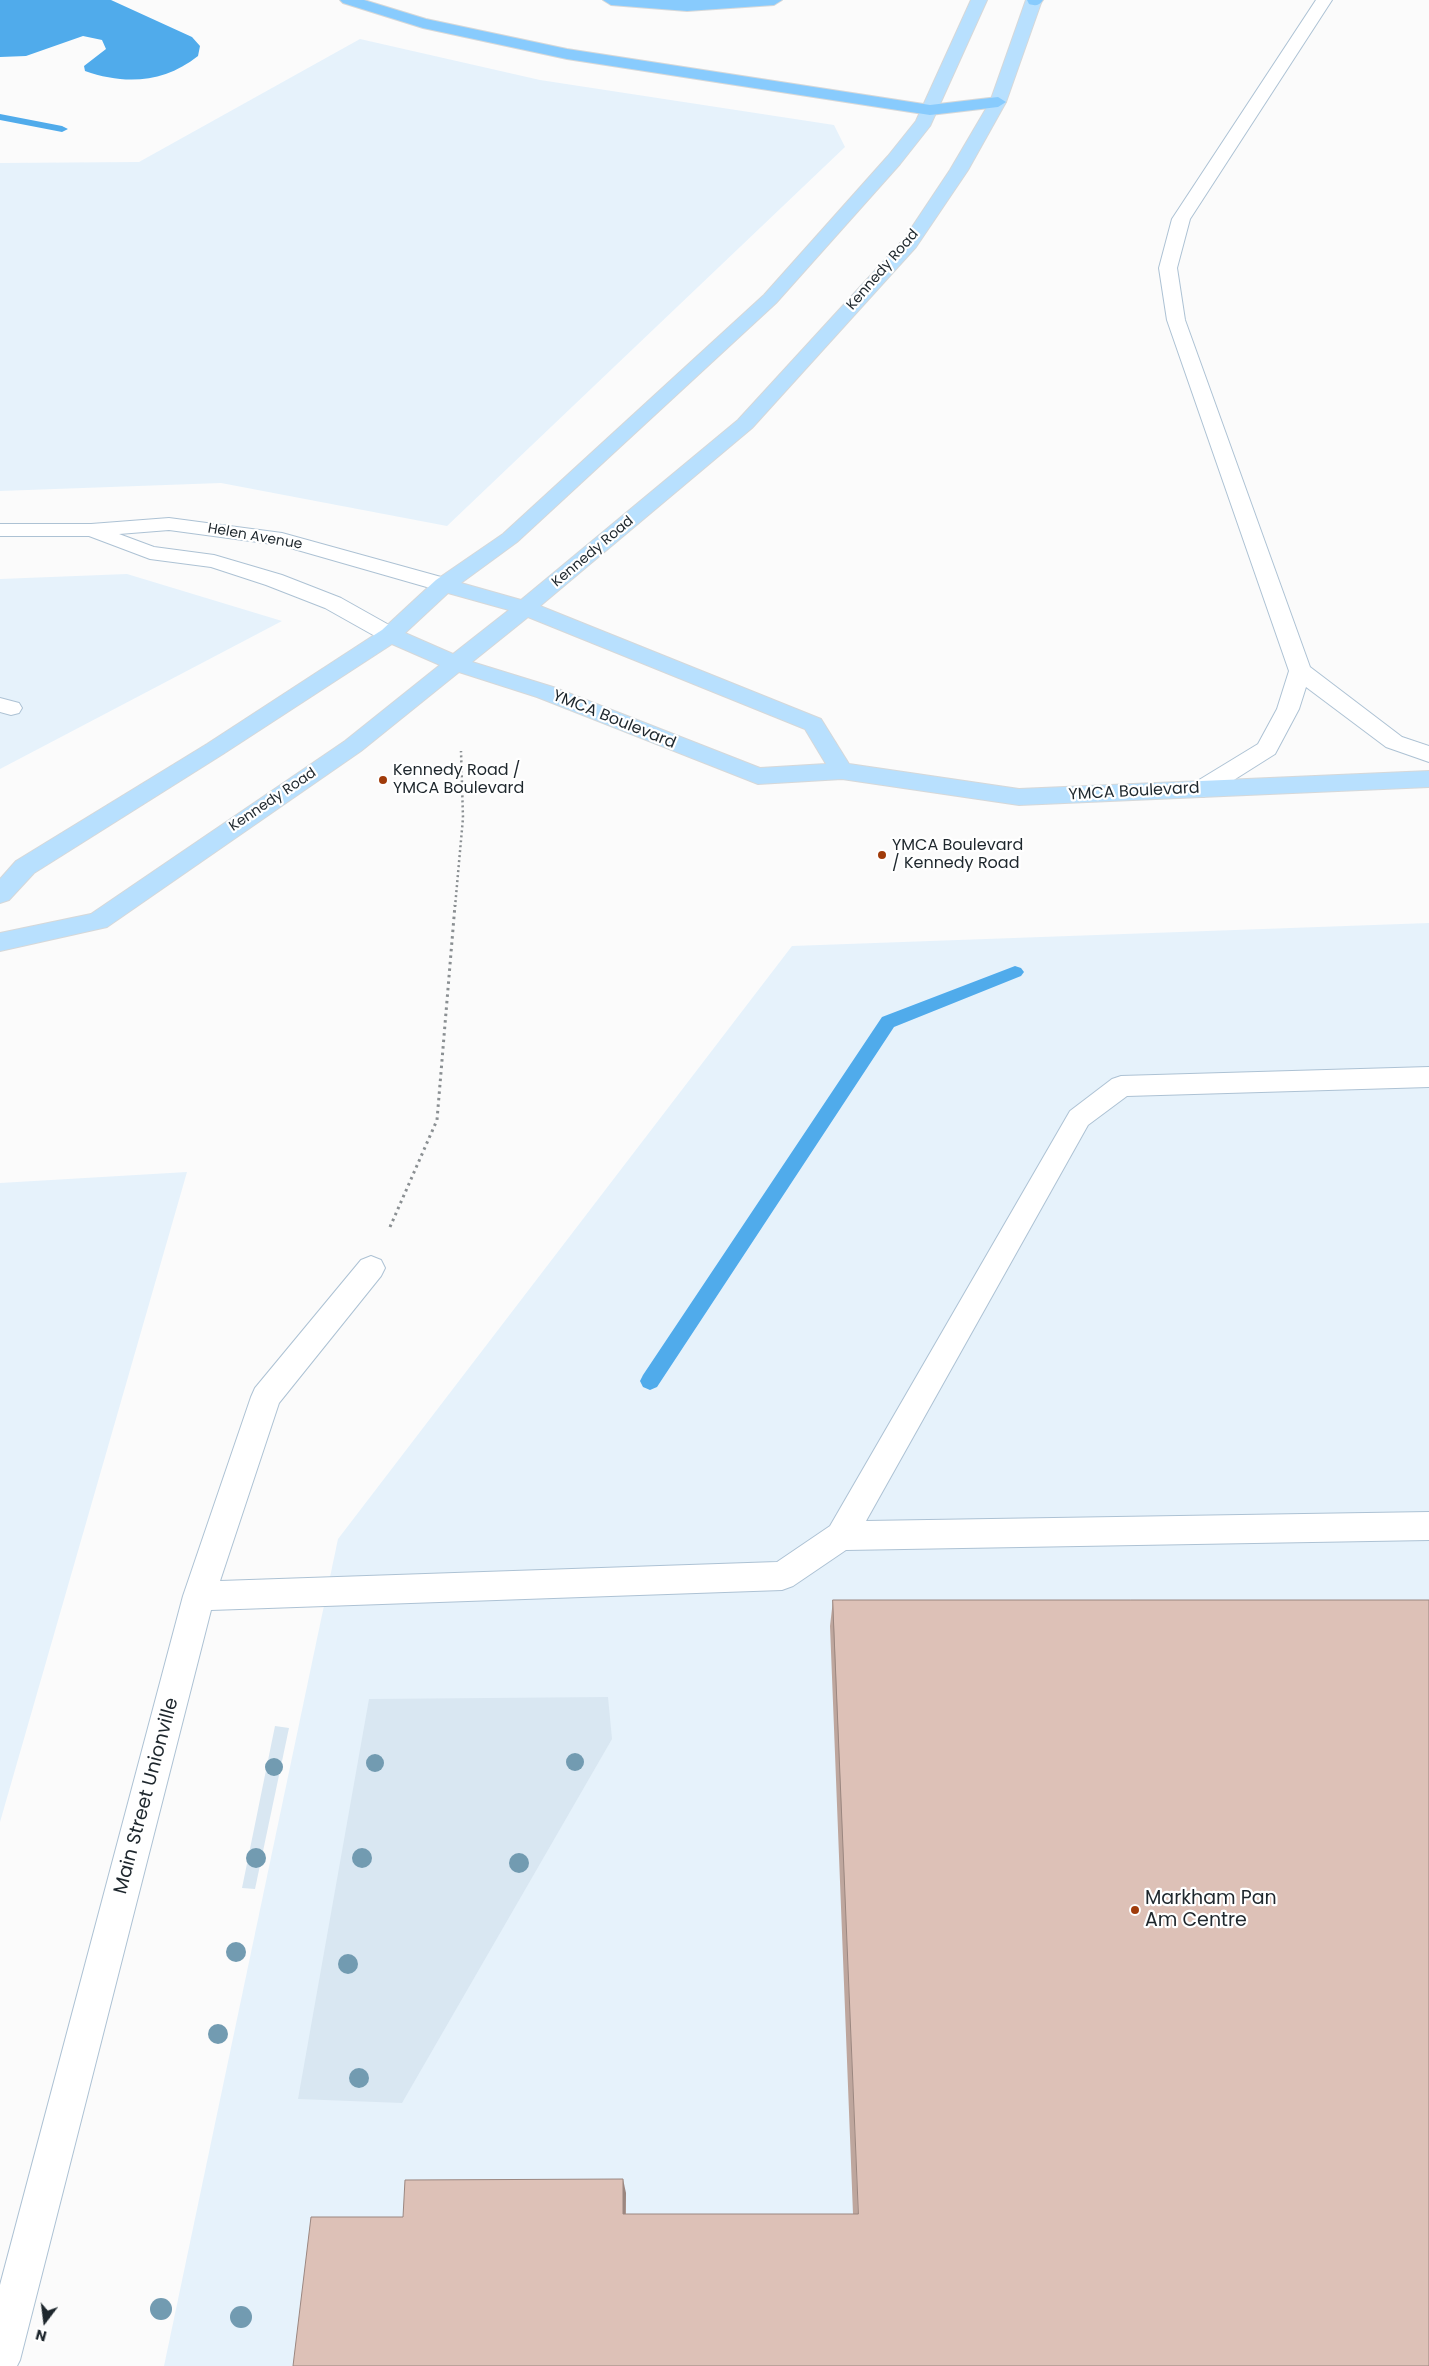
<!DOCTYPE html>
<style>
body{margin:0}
#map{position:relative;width:1429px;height:2366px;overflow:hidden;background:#fbfbfb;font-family:Poppins,sans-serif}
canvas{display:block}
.north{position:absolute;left:20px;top:2296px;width:50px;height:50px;-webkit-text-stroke:4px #fff;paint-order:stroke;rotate:195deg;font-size:14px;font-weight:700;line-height:20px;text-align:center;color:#1e272d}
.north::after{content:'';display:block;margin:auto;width:18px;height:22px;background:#1e272d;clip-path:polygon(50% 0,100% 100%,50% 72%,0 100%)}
</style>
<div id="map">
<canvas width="1429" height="2366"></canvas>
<div class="north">N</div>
</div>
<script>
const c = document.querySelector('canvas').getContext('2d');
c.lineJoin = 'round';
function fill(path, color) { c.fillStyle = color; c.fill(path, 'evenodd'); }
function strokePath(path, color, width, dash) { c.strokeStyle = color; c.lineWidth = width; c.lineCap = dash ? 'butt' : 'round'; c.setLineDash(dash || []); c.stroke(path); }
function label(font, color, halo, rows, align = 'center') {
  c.font = font + ' Poppins,sans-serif'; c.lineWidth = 4.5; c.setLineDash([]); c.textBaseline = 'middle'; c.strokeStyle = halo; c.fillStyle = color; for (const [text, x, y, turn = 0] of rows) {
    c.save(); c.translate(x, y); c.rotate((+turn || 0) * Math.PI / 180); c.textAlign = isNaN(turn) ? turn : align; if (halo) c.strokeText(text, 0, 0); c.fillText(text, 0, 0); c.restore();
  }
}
fill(new Path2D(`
 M360,39L540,80L834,125L845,147L447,526L221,483L0,491V163L139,162Z
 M127,574L282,621L0,769V579Z
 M1429,923V2366H164L338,1539L792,946Z
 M187,1172L0,1822V1183Z`), '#e6f2fb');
fill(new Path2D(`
 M608,1697L612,1739L402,2103L298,2099L369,1699Z
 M275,1726L289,1728L255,1889L242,1888Z`), '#d9e7f2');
fill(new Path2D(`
 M0,0H111L192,37L200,46L198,56C164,83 125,85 85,71L84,66L106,49L102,40L83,36L26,56L0,57Z`), '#50abeb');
fill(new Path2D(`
 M0,114L62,126L68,129L62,132L0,120Z
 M1015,966L1021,968L1024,972L1021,976L894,1027L657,1387L650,1390L643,1387L640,1381L643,1375L882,1017Z`), '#50abeb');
const minor = new Path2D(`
 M1316,0H1332L1190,219L1177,268L1185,320L1310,667L1402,737L1429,746V762L1386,747L1306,687L1299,709L1275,754L1210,795L1202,797L1194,795L1190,789L1194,783L1258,744L1277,709L1289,671L1167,320L1159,268L1172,219Z
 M169,518L282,533L452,580L455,585L452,590L444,592L280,545L169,530L119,534L154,547L214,555L282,575L341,598L398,630L401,635L398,640L390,642L382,640L325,608L266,585L211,567L150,559L89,536H0V524H91Z
 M0,698L19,703L22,708L19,713L11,715L0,712Z
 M1429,1067V1087L1127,1096L1088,1125L866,1521L1429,1512V1540L846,1550L793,1586L782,1590L211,1610L20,2360L17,2366H0V2285L183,1596L251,1397L255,1388L361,1260L371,1256L381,1260L385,1268L381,1276L279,1403L220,1581L777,1562L830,1526L1070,1111L1112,1079L1121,1076Z`);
const major = new Path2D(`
 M971,0H987L930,126L900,164L776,303L517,542L461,583L521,600L738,420L904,239L950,170L990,102L1026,0H1042L1006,102L968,170L916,247L752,428L540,606L821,719L849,764L1019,789L1429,771V787L1019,805L842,779L758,784L537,697L459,672L361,751L107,927L0,951V933L91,914L345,741L440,665L392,644L223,754L34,873L9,900L0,903V879L16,861L207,744L382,630L436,580L503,534L764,295L888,156L916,121ZM448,593L509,610L453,654L405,633ZM528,617L805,729L826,764L760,768L553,687L472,662Z`);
const highway = new Path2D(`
 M340,0H364L426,19L567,49L930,105L998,97L1006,102L998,107L930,115L567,59L423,28L343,3Z
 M603,0H782L774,5L687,11L611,5Z
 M1027,0H1043C1039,6 1035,6 1029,4Z`);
strokePath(minor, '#adc2d4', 2);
strokePath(major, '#d6d8d9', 2);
strokePath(highway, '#d6d8d9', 2);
strokePath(new Path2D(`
 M455,907L463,818L461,751`), '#8a8f92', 2.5, [2, 3]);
strokePath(new Path2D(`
 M390,1227L437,1120L455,905`), '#8a8f92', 3, [2.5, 4]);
fill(minor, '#fff');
fill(major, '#b8e0fe');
fill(highway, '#88cbfd');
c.fillStyle = '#729bb1';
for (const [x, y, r] of [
 [575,1762,9],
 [375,1763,9],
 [274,1767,9],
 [256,1858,10],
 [362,1858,10],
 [519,1863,10],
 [236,1952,10],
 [348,1964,10],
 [218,2034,10],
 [359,2078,10],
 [161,2309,11],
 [241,2317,11]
]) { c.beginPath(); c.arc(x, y, r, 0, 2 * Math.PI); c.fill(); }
fill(new Path2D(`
 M833,1600L1429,2366L403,2217L626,2193V2214H853L830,1626Z`), '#bea69d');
fill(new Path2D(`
 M623,2179L626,2193L625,2228L623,2214Z`), '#9b8780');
const building = new Path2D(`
 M833,1600H1429V2366H293L311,2217H403L405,2180L623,2179V2214H858Z`);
fill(building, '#ddc1b7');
strokePath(building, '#9b8780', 1);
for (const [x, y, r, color] of [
 [383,780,5,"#a03b0a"],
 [882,855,5,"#a03b0a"],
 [1135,1910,5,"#a03b0a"]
]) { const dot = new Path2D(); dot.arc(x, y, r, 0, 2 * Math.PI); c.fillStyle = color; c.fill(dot); strokePath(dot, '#fff', 2); }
label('14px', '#1e272d', '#fff', [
 ["Kennedy Road",883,270,-49],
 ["Helen Avenue",255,537,10],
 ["Kennedy Road",593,552,-40],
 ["Kennedy Road",273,800,-34]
]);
label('16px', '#1e272d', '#fff', [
 ["YMCA Boulevard",614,720,22],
 ["YMCA Boulevard",1134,792,-3]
]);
label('16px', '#1e272d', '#fff', [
 ["Kennedy Road /",393,771],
 ["YMCA Boulevard",393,789],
 ["YMCA Boulevard",892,846],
 ["/ Kennedy Road",892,864]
], 'left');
label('19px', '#1e272d', '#fff', [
 ["Main Street Unionville",147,1796,-75]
]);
label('19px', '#1e272d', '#fff', [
 ["Markham Pan",1145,1899],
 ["Am Centre",1145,1921]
], 'left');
</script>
